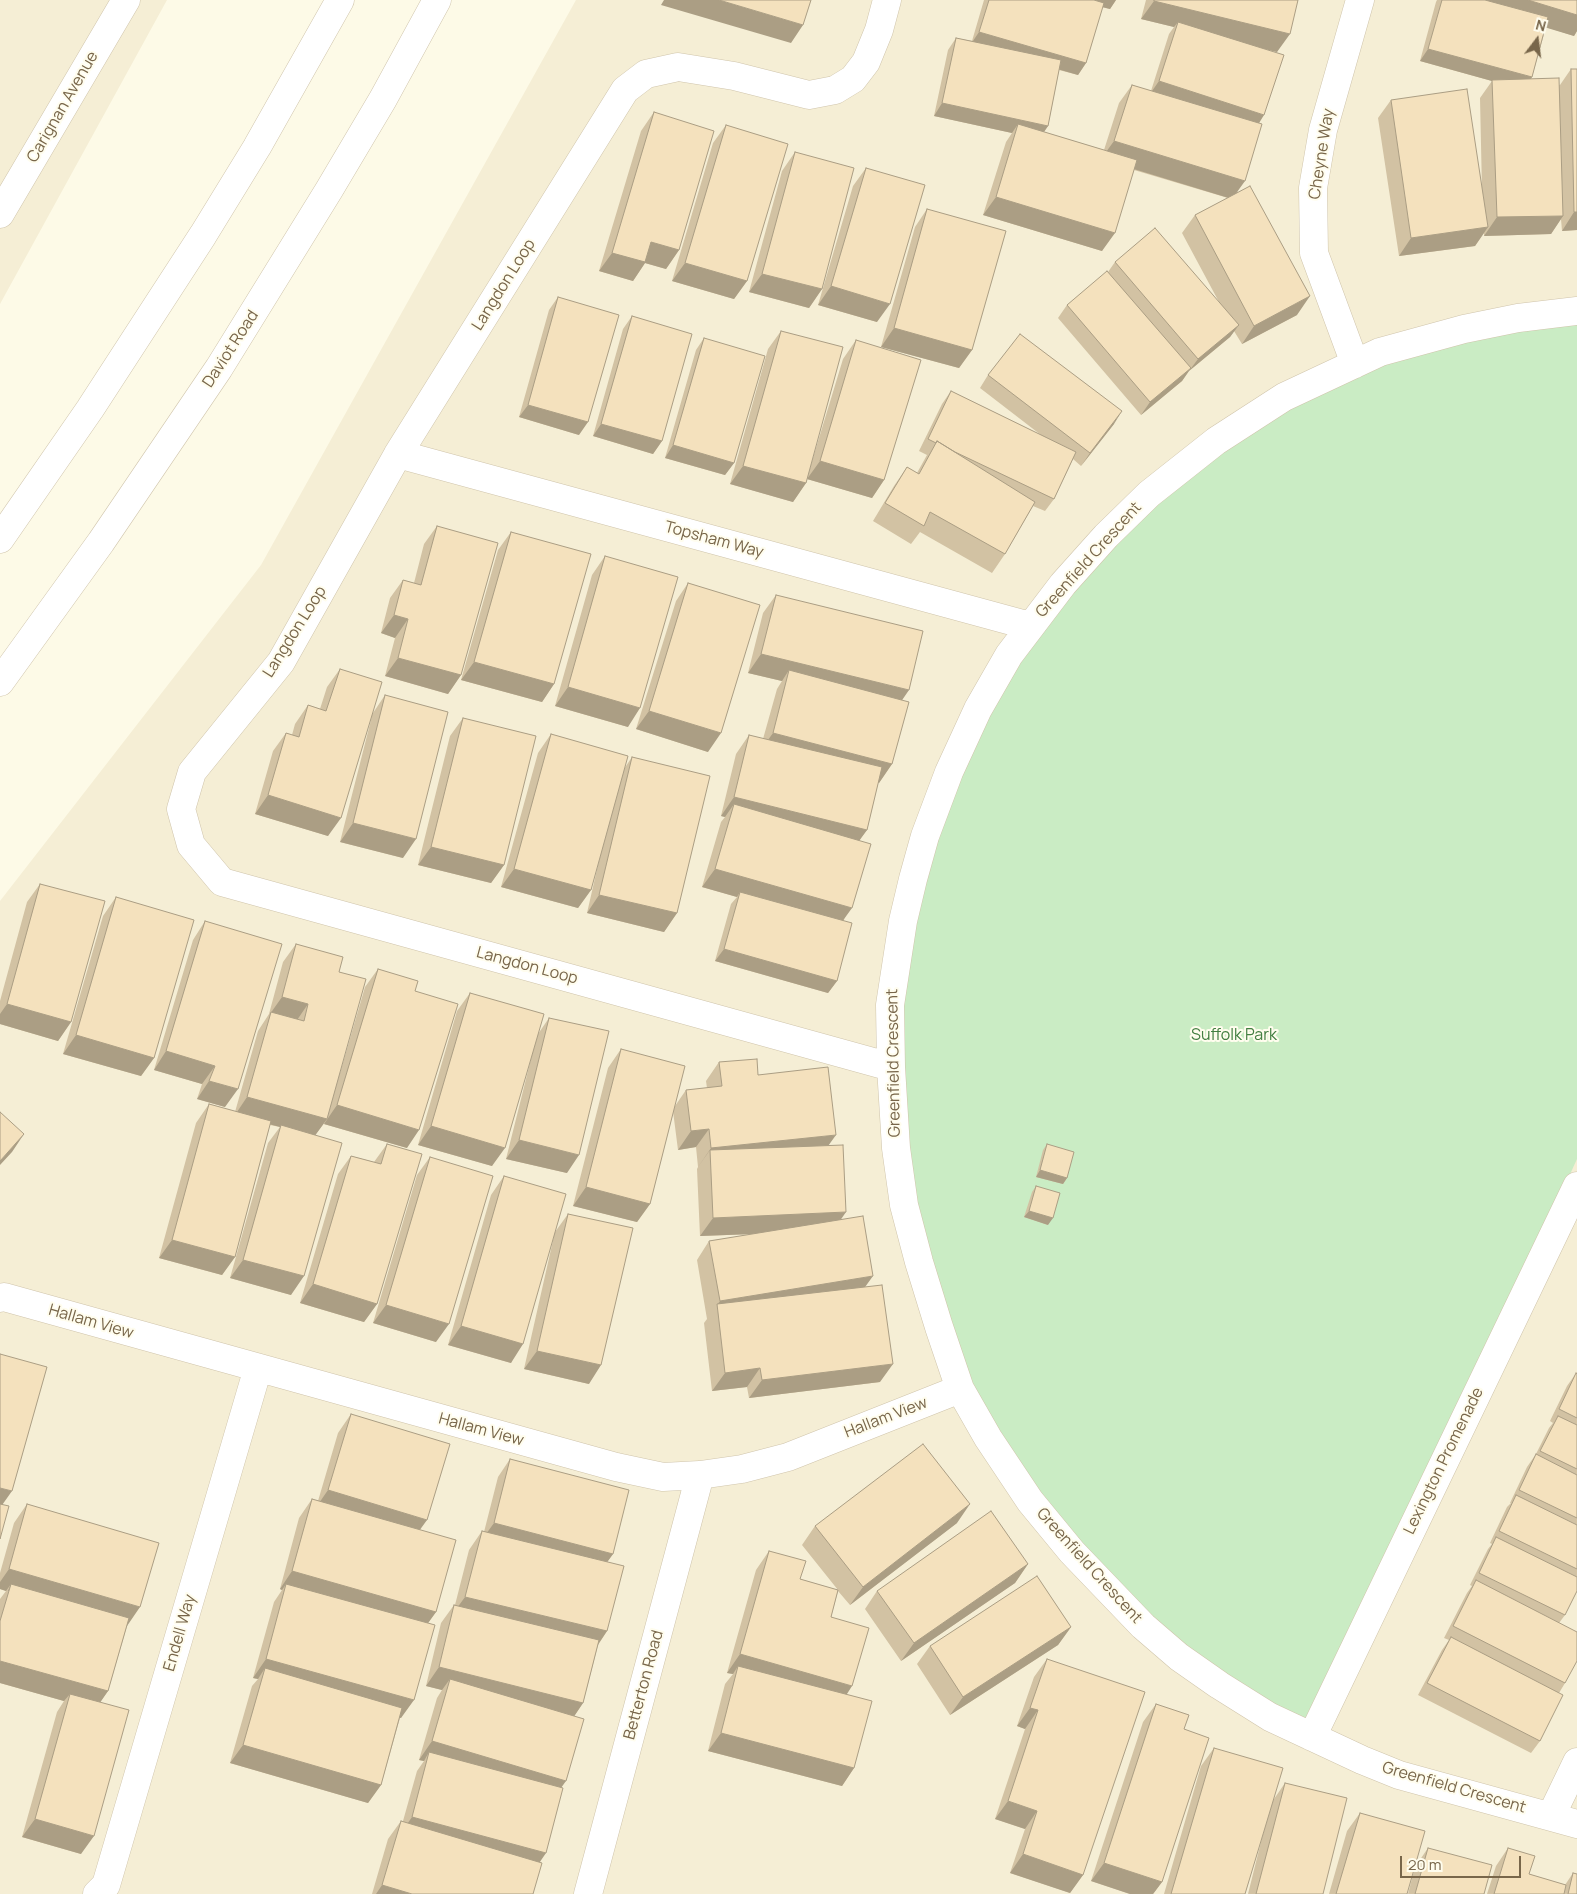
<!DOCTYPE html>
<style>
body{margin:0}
#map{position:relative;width:1577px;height:1894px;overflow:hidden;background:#fdfae7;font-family:Manrope,sans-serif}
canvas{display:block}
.north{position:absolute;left:1512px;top:15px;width:50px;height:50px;-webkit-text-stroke:4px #fffdee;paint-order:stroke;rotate:15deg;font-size:14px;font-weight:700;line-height:20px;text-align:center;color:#78664a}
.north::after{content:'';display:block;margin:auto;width:18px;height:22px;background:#78664a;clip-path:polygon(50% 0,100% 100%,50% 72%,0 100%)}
.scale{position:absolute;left:1400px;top:1856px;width:121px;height:22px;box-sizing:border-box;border:2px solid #78664a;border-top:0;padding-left:6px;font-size:15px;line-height:18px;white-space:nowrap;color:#78664a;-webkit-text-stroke:4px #fffdee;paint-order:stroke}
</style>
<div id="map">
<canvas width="1577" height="1894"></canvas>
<div class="north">N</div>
<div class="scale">20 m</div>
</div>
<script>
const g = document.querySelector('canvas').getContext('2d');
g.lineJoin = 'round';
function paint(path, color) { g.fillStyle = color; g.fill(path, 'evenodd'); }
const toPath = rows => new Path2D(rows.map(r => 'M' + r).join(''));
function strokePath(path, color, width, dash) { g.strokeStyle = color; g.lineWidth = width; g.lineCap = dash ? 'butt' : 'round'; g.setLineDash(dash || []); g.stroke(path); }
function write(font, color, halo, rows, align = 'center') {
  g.font = font + ' Manrope,sans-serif'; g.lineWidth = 4; g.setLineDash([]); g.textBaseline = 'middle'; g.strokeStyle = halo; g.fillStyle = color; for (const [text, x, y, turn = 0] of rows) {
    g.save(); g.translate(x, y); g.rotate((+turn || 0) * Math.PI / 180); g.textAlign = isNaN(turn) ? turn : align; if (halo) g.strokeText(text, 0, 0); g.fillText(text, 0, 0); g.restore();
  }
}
const residential = toPath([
 [0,0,167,0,0,304],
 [576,0,1577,0,1577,1894,0,1894,0,901,261,565]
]);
const green = toPath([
 [1577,311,1577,1159,1312,1737,1179,1657,988,1438,919,1262,893,979,978,709,1149,494,1355,364]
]);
const minor = toPath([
 [887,0,879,30,866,62,853,79,835,90,809,95,734,76,678,67,646,74,625,90,398,454,281,662,192,772,181,809,191,845,222,882,891,1067],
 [0,214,126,0],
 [1577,311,1518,318,1464,329,1380,352,1284,397,1216,441,1149,494,1106,536,1063,584,1009,655,978,709,949,772,925,836,913,879,903,921,890,1005,891,1067,896,1148,904,1205,919,1262,939,1327,960,1389,988,1438,1030,1501,1072,1552,1143,1626,1179,1657,1219,1685,1270,1717,1362,1760,1399,1775,1577,1824],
 [1355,364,1314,253,1313,188,1323,130,1360,0],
 [398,454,1030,626],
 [0,1298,4,1297,616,1467,663,1477,700,1475,742,1469,788,1457,960,1389],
 [1312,1737,1577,1186],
 [1551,1816,1577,1762],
 [97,1894,106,1885,258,1368],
 [588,1894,700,1475]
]);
const tertiary = toPath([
 [0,539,90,409,203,235,257,147,340,0],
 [0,682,101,542,219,368,329,190,383,99,437,0]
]);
const wall = toPath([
 [984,0,1116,0,1110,9,1102,7,1086,63,1078,75,1059,70,1048,126,1044,132,1104,150,1119,103,1132,85,1151,91,1169,34,1174,27,1141,19,1146,0,1298,0,1277,52,1265,49,1259,123,1237,193,1297,315,1242,344,1234,331,1230,337,1189,371,1182,381,1141,415,1058,318,1067,305,1108,272,1115,262,1219,302,1182,233,1195,215,1228,198,1134,170,1102,251,983,215,1006,142,1012,133,934,116,948,50,956,38,972,41],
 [1437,0,1577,0,1577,31,1574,36,1546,27,1532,77,1531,79,1560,85,1571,69,1577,69,1577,230,1562,231,1561,219,1551,234,1484,236,1484,233,1475,246,1399,256,1378,118,1391,100,1482,190,1480,98,1492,81,1420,61,1436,2],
 [654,112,679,250,666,269,645,263,633,281,599,271,641,131],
 [726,125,747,281,734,299,672,281,713,143],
 [795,152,822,289,809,308,749,292,782,171],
 [866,168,877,322,818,305,853,186],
 [927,209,972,350,959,368,881,347,915,227],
 [558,297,579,435,519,417,549,310],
 [632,316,662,441,653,454,593,436,623,329],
 [781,331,809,471,843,359,856,340,884,480,872,498,807,479,806,483,793,502,730,484,768,349],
 [704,338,734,463,725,475,665,458,696,350],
 [988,375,1114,424,1081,466,1073,459,1054,499,1045,511,1033,506,1005,554,992,573,920,532,911,544,873,521,894,486,907,467,917,473,927,455,919,451,942,404,951,391,1041,435,980,388],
 [437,526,461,675,448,694,385,676,395,638,381,633,390,598,403,580,414,583,424,544],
 [511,532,554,684,542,702,461,680,498,550],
 [605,556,628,727,555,706,592,575],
 [688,583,708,752,636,729,676,601],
 [776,595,902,700,892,764,879,783,878,783,867,830,859,840,844,920,837,981,828,993,715,961,731,904,737,897,702,887,721,822,725,817,721,816,736,754,749,735,763,739,777,689,782,681,748,673,763,613],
 [340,669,373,713,385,695,403,858,340,842,372,716,328,836,255,814,273,751,286,733,292,735,295,724,308,705,320,709,327,687],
 [463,718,504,865,491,883,418,865,450,736],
 [551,734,624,769,632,757,677,913,664,932,587,913,601,852,591,890,578,908,501,887,538,753],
 [40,884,71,1022,58,1041,0,1024,0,1001,27,902],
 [116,897,154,1058,141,1076,63,1054,103,916],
 [205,921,225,1107,197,1099,202,1084,154,1070,193,940],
 [296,944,339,972,340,1073,365,987,378,969,415,991,407,1148,324,1124,325,1122,315,1135,291,1295,230,1278,268,1143,280,1127,270,1125,235,1257,222,1275,159,1258,196,1123,209,1104,235,1112,258,1031,269,1014,283,962],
 [470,993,538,1034,549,1018,567,1173,506,1159,532,1055,492,1166,418,1145,457,1011],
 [621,1049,675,1106,686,1090,707,1088,706,1081,719,1062,758,1075,828,1146,841,1220,865,1287,880,1382,749,1398,747,1387,712,1391,704,1323,707,1319,697,1260,709,1241,754,1234,700,1236,697,1169,698,1167,696,1147,678,1150,673,1111,650,1204,637,1222,573,1206,608,1068],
 [387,1144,377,1304,364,1322,300,1303,338,1174,351,1156,374,1162],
 [1047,1144,1067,1178,1063,1184,1036,1177,1043,1150],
 [430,1157,436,1342,373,1323,417,1175],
 [504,1176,555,1232,568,1214,589,1384,524,1369,554,1236,511,1363,448,1345,491,1195],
 [1036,1186,1048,1225,1024,1217,1032,1192],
 [1577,1372,1577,1591,1565,1615,1559,1623,1565,1683,1559,1693,1540,1741,1531,1753,1418,1695,1442,1650,1449,1640,1444,1638,1467,1593,1472,1586,1470,1585,1488,1549,1492,1544,1490,1543,1507,1507,1511,1503,1510,1503,1527,1467,1536,1454,1549,1428,1553,1423,1550,1421,1567,1386],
 [351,1414,420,1530,436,1612,428,1623,401,1718,400,1718,381,1785,368,1803,230,1763,252,1686,258,1679,253,1678,274,1602,282,1590,280,1589,299,1518,312,1499,318,1501,338,1433],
 [510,1459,613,1554,607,1562,607,1631,598,1645,583,1703,574,1716,561,1788,540,1862,533,1894,372,1894,388,1839,401,1821,403,1821,417,1771,424,1761,419,1760,437,1698,442,1690,426,1686,441,1623,454,1605,455,1605,469,1550,482,1531,484,1532,498,1477],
 [27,1504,127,1626,108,1691,100,1702,81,1854,22,1837,57,1712,64,1701,0,1683,0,1599,6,1591,0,1589,0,1573,14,1523],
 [957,1523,850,1605,838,1591,831,1617,847,1695,854,1768,842,1786,708,1751,725,1684,733,1674,727,1673,756,1570,769,1551,800,1579,838,1590,802,1545,815,1526],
 [1028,1564,1015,1583,901,1661,865,1609,877,1591],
 [1071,1627,1058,1645,950,1715,917,1664,930,1646],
 [1047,1659,1083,1875,1070,1893,1010,1873,1025,1829,995,1819,1025,1729,1017,1726,1034,1677],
 [1156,1704,1184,1729,1162,1882,1153,1894,1130,1894,1091,1881,1143,1722],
 [1214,1748,1274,1799,1285,1783,1323,1894,1248,1894,1265,1826,1245,1894,1164,1894,1201,1766],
 [1360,1813,1407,1894,1329,1894,1347,1831],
 [1428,1848,1484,1894,1408,1894,1415,1867],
 [1508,1848,1529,1874,1565,1885,1573,1873,1577,1894,1487,1894,1496,1866]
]);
const shadedWall = toPath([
 [664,0,719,0,803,25,791,43,661,5],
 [1074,0,1116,0,1110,9],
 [1454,0,1528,0,1577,15,1577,31,1574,36],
 [1154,1,1290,34,1277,52,1176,28,1178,22,1174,27,1141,19],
 [979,32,1086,63,1078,75,971,44],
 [1428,49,1532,77,1523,90,1492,80,1492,81,1420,61],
 [1159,81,1264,115,1256,128,1150,94],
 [942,103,1048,126,1039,139,1018,124,1012,133,934,116],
 [1114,141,1245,181,1232,199,1101,159],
 [996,197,1115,233,1102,251,983,215],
 [1574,212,1577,212,1577,230,1562,231],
 [1563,216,1551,234,1484,236,1497,217],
 [1488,227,1475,246,1399,256,1411,238],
 [651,242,679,250,666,269,645,263,633,281,599,271,612,253],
 [685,263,747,281,734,299,672,281],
 [762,274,822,289,809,308,749,292],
 [831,286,890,304,877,322,818,305],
 [1310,296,1297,315,1242,344,1254,326],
 [1239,325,1230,337,1189,371,1198,359],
 [894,328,972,350,959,368,881,347],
 [1191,368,1182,381,1141,415,1150,402],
 [528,405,588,422,579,435,519,417],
 [1122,411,1114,424,1081,466,1090,453],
 [601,424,662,441,653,454,593,436],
 [673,445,734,463,725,475,665,458],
 [820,461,884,480,872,498,807,479],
 [743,466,806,483,793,502,730,484],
 [394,615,408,619,395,638,381,633],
 [761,654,909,690,896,709,789,670,782,681,748,673],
 [398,658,461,675,448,694,385,676],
 [474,662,554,684,542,702,461,680],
 [568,687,640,708,628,727,555,706],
 [649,711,721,733,708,752,636,729],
 [773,733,892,764,879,783,760,751],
 [268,795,341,818,328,836,255,814],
 [734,797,867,830,854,848,734,804,725,817,721,816],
 [353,823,416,839,403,858,340,842],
 [431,847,504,865,491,883,418,865],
 [514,869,591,890,578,908,501,887],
 [715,869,852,908,839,926,740,892,737,897,702,887],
 [599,895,677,913,664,932,587,913],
 [724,949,837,981,828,993,715,961],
 [282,997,308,1004,295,1023,270,1014],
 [7,1004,71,1022,58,1041,0,1024,0,1014],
 [76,1035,154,1058,141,1076,63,1054],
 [166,1051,215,1066,202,1084,154,1070],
 [209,1081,238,1089,225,1107,197,1099],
 [247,1097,327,1119,314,1137,281,1125,280,1127,235,1115],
 [337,1105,419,1130,407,1148,324,1124],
 [431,1126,505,1148,492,1166,418,1145],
 [709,1129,696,1147,678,1150,691,1131],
 [24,1134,12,1152,0,1165,0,1161],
 [836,1135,823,1153,710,1150,698,1167,711,1148],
 [519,1140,579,1155,567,1173,506,1159],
 [1040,1170,1067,1178,1063,1184,1036,1177],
 [586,1187,650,1204,637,1222,573,1206],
 [1029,1211,1053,1218,1048,1225,1024,1217],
 [846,1212,833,1231,700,1236,713,1218],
 [172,1240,235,1257,222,1275,159,1258],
 [243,1260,304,1276,291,1295,230,1278],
 [873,1276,860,1294,717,1305,720,1301],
 [313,1284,377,1304,364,1322,300,1303],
 [386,1305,449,1324,436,1342,373,1323],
 [461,1326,523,1344,511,1363,448,1345],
 [537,1351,601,1365,589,1384,524,1369],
 [893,1364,880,1382,749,1398,762,1380],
 [760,1368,747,1387,712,1391,725,1373],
 [0,1488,12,1491,0,1508],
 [328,1490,427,1520,414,1538,315,1509],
 [970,1504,957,1523,850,1605,863,1587],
 [494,1523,613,1554,600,1572,481,1541],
 [1028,1564,1015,1583,901,1661,914,1643],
 [9,1569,140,1607,127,1626,8,1591,11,1584,6,1591,0,1589,0,1582],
 [292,1571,436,1612,423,1630,286,1584,282,1590,280,1589],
 [465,1597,607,1631,595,1649,452,1615],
 [1071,1627,1058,1645,950,1715,963,1697],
 [740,1654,852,1686,840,1705,738,1666,733,1674,727,1673],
 [266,1659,414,1700,401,1718,262,1680,265,1668,258,1679,253,1678],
 [0,1661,108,1691,95,1710,70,1694,64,1701,0,1683],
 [439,1667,583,1703,571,1721,450,1679,442,1690,426,1686],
 [1030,1708,1038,1710,1025,1729,1017,1726],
 [721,1733,854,1768,842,1786,708,1751],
 [432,1741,566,1781,553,1799,429,1752,424,1761,419,1760],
 [243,1745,381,1785,368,1803,230,1763],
 [1008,1801,1037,1811,1025,1829,995,1819],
 [412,1817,546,1853,533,1872,399,1836],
 [35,1819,94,1836,81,1854,22,1837],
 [1023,1854,1083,1875,1070,1893,1010,1873],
 [1104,1863,1162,1882,1153,1894,1130,1894,1091,1881],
 [382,1885,412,1894,376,1894]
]);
const building = toPath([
 [719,0,811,0,803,25,719,0],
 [989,0,1094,0,1104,3,1086,63,979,32,989,0],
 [1154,0,1298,0,1290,34,1154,1,1154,0],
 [1442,0,1485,0,1548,17,1532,77,1428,49,1442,0],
 [1528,0,1577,0,1577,15,1528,0],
 [1178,22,1284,55,1264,115,1159,81,1178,22],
 [956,38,1061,60,1048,126,942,103,956,38],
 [1571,69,1577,69,1577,212,1574,212,1571,69],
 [1559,78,1563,216,1497,217,1492,80,1559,78],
 [1132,85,1262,124,1245,181,1114,141,1132,85],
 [1467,89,1488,227,1411,238,1391,100,1467,89],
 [654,112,714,131,679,250,651,242,645,262,612,253,654,112],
 [1018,124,1137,160,1115,233,996,197,1018,124],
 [726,125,788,144,747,281,685,263,726,125],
 [795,152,854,168,822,289,762,274,795,152],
 [866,168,925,185,890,304,831,286,866,168],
 [1250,186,1310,296,1254,326,1195,215,1250,186],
 [927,209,1006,231,972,350,894,328,927,209],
 [1155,228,1239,325,1198,359,1115,262,1155,228],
 [1107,271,1191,368,1150,402,1067,305,1107,271],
 [558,297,619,315,588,422,528,405,558,297],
 [632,316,692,334,662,441,601,424,632,316],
 [781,331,843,347,806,483,743,466,781,331],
 [1020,334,1122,411,1090,453,988,375,1020,334],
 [704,338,765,356,734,463,673,445,704,338],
 [856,340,921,360,884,480,820,461,856,340],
 [951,391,1076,452,1054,499,955,452,937,441,936,443,928,439,951,391],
 [937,441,1035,502,1005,554,930,512,924,526,885,503,907,467,919,474,937,441],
 [437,526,498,543,461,675,398,658,408,619,394,615,403,580,421,585,437,526],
 [511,532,591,554,554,684,474,662,511,532],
 [605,556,678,577,640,708,568,687,605,556],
 [688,583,760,605,721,733,649,711,688,583],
 [776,595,923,631,909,690,761,654,776,595],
 [340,669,382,682,341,818,268,795,286,733,299,737,308,705,326,711,340,669],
 [789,670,909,702,892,764,773,733,789,670],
 [385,695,448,712,416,839,353,823,385,695],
 [463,718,536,736,504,865,431,847,463,718],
 [551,734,628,756,591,890,514,869,551,734],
 [749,735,882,767,867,830,734,797,749,735],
 [632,757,710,776,677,913,599,895,632,757],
 [734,804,871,844,852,908,715,869,734,804],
 [40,884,105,901,71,1022,7,1004,40,884],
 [740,892,852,923,837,981,724,949,740,892],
 [116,897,194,920,154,1058,76,1035,116,897],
 [205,921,282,944,238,1089,209,1081,215,1066,166,1051,205,921],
 [296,944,343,957,339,972,366,979,327,1119,247,1097,271,1012,304,1021,308,1004,282,997,296,944],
 [378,969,418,981,415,991,458,1004,419,1130,337,1105,378,969],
 [470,993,544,1014,505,1148,431,1126,470,993],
 [549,1018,609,1031,579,1155,519,1140,549,1018],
 [621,1049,685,1066,650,1204,586,1187,621,1049],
 [757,1059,758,1075,828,1067,836,1135,711,1148,709,1129,691,1131,686,1090,722,1086,719,1062,757,1059],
 [209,1104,271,1121,235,1257,172,1240,209,1104],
 [0,1112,24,1134,0,1161,0,1112],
 [281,1125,342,1143,304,1276,243,1260,281,1125],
 [387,1144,422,1154,377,1304,313,1284,351,1156,381,1164,387,1144],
 [1047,1144,1074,1152,1067,1178,1040,1170,1047,1144],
 [843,1145,846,1212,713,1218,710,1150,843,1145],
 [430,1157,493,1176,449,1324,386,1305,430,1157],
 [504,1176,566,1194,523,1344,461,1326,504,1176],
 [1036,1186,1060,1193,1053,1218,1029,1211,1036,1186],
 [568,1214,633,1228,601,1365,537,1351,568,1214],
 [863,1216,873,1276,720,1301,709,1241,863,1216],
 [882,1285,893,1364,762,1380,760,1368,725,1373,717,1304,882,1285],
 [0,1354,47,1367,12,1491,0,1488,0,1354],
 [1576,1373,1577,1374,1577,1418,1559,1409,1576,1373],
 [351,1414,450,1444,427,1520,328,1490,351,1414],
 [1558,1416,1577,1425,1577,1469,1540,1451,1558,1416],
 [923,1444,970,1504,863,1587,815,1526,923,1444],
 [1536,1454,1577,1475,1577,1518,1519,1490,1536,1454],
 [510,1459,629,1490,613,1554,494,1523,510,1459],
 [1516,1495,1577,1525,1577,1569,1499,1531,1516,1495],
 [312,1499,456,1540,436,1612,292,1571,312,1499],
 [0,1504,9,1506,0,1539,0,1504],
 [27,1504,159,1543,140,1607,9,1569,27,1504],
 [991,1511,1028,1564,914,1643,877,1591,991,1511],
 [482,1531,624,1566,607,1631,465,1597,482,1531],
 [1496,1537,1577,1577,1577,1591,1565,1615,1479,1573,1496,1537],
 [769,1551,806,1561,800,1579,838,1590,831,1617,869,1628,852,1686,740,1654,769,1551],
 [1037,1576,1071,1627,963,1697,930,1646,1037,1576],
 [1476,1580,1577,1632,1577,1661,1565,1683,1453,1626,1476,1580],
 [11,1584,129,1618,108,1691,0,1661,0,1621,11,1584],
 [286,1584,435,1625,414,1700,266,1659,286,1584],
 [454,1605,599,1640,583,1703,439,1667,454,1605],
 [1451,1637,1563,1695,1540,1741,1427,1683,1451,1637],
 [1047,1659,1145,1692,1083,1875,1023,1854,1037,1811,1008,1801,1038,1710,1030,1708,1047,1659],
 [738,1666,872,1701,854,1768,721,1733,738,1666],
 [265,1668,402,1708,381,1785,243,1745,265,1668],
 [450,1679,584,1719,566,1781,432,1741,450,1679],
 [70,1694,129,1710,94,1836,35,1819,70,1694],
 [1156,1704,1189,1715,1184,1729,1209,1738,1162,1882,1104,1863,1156,1704],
 [1214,1748,1283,1768,1245,1894,1171,1894,1214,1748],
 [429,1752,563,1788,546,1853,412,1817,429,1752],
 [1285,1783,1347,1798,1323,1894,1256,1894,1285,1783],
 [1360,1813,1425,1831,1407,1894,1336,1894,1360,1813],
 [401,1821,542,1863,533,1894,412,1894,382,1885,401,1821],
 [1428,1848,1492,1865,1484,1894,1415,1894,1428,1848],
 [1508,1848,1535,1856,1529,1874,1566,1885,1564,1894,1494,1894,1508,1848],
 [1573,1873,1577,1874,1577,1894,1568,1894,1573,1873]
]);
const streetNames = [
 ["Carignan Avenue",63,107,-60],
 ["Cheyne Way",1322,154,-81],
 ["Langdon Loop",504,285,-58],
 ["Daviot Road",231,349,-57],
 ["Topsham Way",714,540,15],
 ["Greenfield Crescent",1089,560,-48],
 ["Langdon Loop",295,632,-58],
 ["Langdon Loop",527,966,15],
 ["Greenfield Crescent",894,1063,-91],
 ["Hallam View",91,1322,16],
 ["Hallam View",886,1418,-21],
 ["Hallam View",481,1430,15],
 ["Lexington Promenade",1444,1461,-64],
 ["Greenfield Crescent",1089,1566,48],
 ["Endell Way",180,1633,-74],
 ["Betterton Road",644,1685,-75],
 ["Greenfield Crescent",1454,1788,16]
];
const parkNames = [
 ["Suffolk Park",1234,1036]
];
paint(residential, '#f5eed5');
paint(green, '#caecc4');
strokePath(minor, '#d0c5ac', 29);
strokePath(tertiary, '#d0c5ac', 29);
strokePath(minor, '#fff', 28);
strokePath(tertiary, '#fff', 28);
paint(wall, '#d2c2a3');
paint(shadedWall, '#ab9e84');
paint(building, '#f4e1bd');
strokePath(building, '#ab9e84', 1);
write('16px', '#78664a', '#fffdee', streetNames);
write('16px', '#437f41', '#fffdee', parkNames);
</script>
